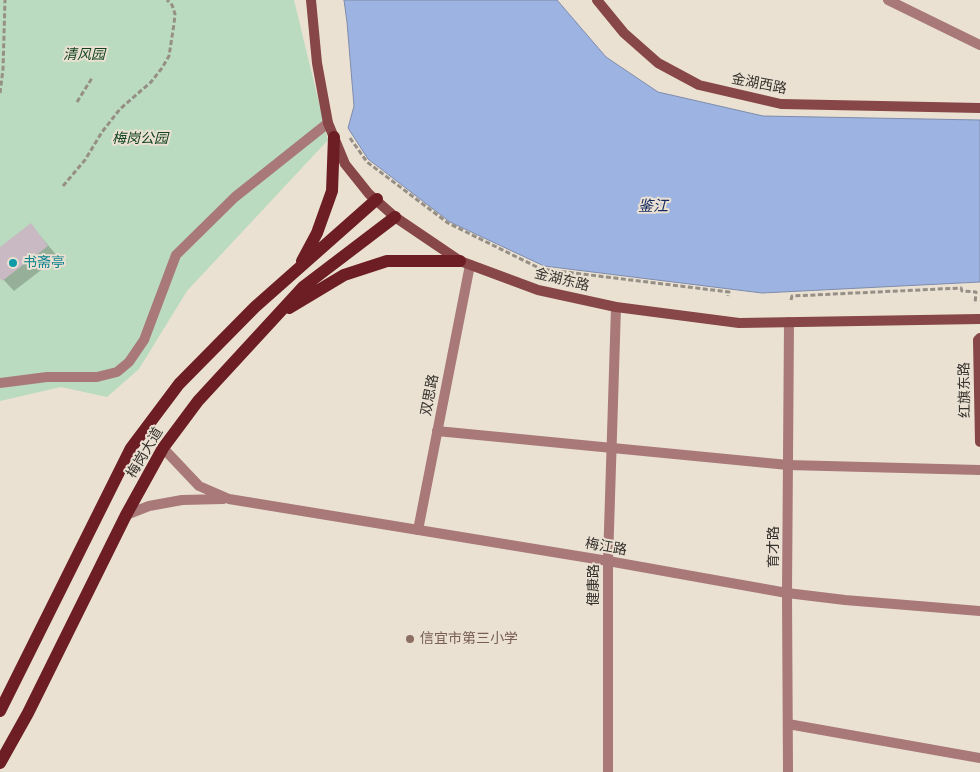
<!DOCTYPE html>
<meta charset="utf-8">
<style>
body{margin:0}
canvas{display:block;background:#eae1d3}
</style>
<canvas width="980" height="772"></canvas>
<script>
const g = document.querySelector('canvas').getContext('2d');
g.lineJoin = 'round';
function paint(path, color) { g.fillStyle = color; g.fill(path, 'evenodd'); }
const toPath = rows => new Path2D(rows.map(r => 'M' + r).join(''));
function strokePath(path, color, width, dash) { g.strokeStyle = color; g.lineWidth = width; g.lineCap = dash ? 'butt' : 'round'; g.setLineDash(dash || []); g.stroke(path); }
function write(font, color, halo, rows, align = 'center') {
  g.font = font + ' Literata,"Noto Sans SC",serif'; g.lineWidth = 4; g.setLineDash([]); g.textBaseline = 'middle'; g.strokeStyle = halo; g.fillStyle = color; for (const [text, x, y, turn = 0] of rows) {
    g.save(); g.translate(x, y); g.rotate((+turn || 0) * Math.PI / 180); g.textAlign = isNaN(turn) ? turn : align; if (halo) g.strokeText(text, 0, 0); g.fillText(text, 0, 0); g.restore();
  }
}
const green = toPath([
 [0,0,294,0,328,140,187,291,139,369,107,397,61,387,0,401]
]);
const water = toPath([
 [344,0,557,0,606,57,658,92,763,116,980,120,980,282,762,293,544,266,450,222,368,159,348,128,354,106,347,22,344,0]
]);
const shadow = toPath([
 [31,225,58,257,14,291,0,276,0,249]
]);
const building = toPath([
 [31,223,48,246,2,281,0,278,0,247]
]);
const path = toPath([
 [0,93,3,69,5,0],
 [77,102,92,78],
 [350,138,367,162,448,223,541,269,729,292,728,296],
 [63,186,85,160,102,132,120,109,151,82,162,68,169,56,174,24,175,14,172,5,167,0],
 [791,300,792,296,961,288,962,291,976,292,975,304]
]);
const service = toPath([
 [0,383,47,377,97,377,117,372,129,362,144,340,176,255,235,197,328,123],
 [437,431,788,465,980,470]
]);
const minor = toPath([
 [888,0,980,45],
 [418,530,470,265],
 [788,724,980,758],
 [608,772,608,561,616,307],
 [788,772,787,593,789,322]
]);
const tertiary = toPath([
 [163,448,199,486,229,499,608,561,787,593,845,600,980,611],
 [126,515,149,506,182,500,223,499]
]);
const secondary = toPath([
 [311,0,317,63,328,123,345,164,369,194,395,217,460,261,538,290,616,307,739,323,980,319],
 [597,0,624,33,658,63,699,85,781,104,980,108],
 [980,338,978,340,980,442]
]);
const primary = toPath([
 [302,261,317,233,332,191,334,137],
 [289,308,344,275,387,261,460,261],
 [0,711,131,448,179,384,255,307,377,199],
 [0,763,28,713,126,515,163,448,198,401,303,287,395,217]
]);
const markers = [
 [13,263,5,"#0f9aa8"],
 [410,639,5,"#8d6e63"]
];
const parkNames = [
 ["清风园",84,55],
 ["梅岗公园",140,139]
];
const streetNames = [
 ["金湖西路",759,84,11],
 ["金湖东路",562,280,14],
 ["红旗东路",965,390,-91],
 ["双思路",430,395,-79],
 ["梅岗大道",145,453,-59],
 ["梅江路",606,547,10],
 ["育才路",774,547,-90],
 ["健康路",594,585,-90]
];
const cultureNames = [
 ["书斋亭",23,263]
];
const educationNames = [
 ["信宜市第三小学",420,639]
];
const waterNames = [
 ["鉴江",653,207]
];
paint(green, '#bbdbc0');
paint(water, '#9db3e1');
strokePath(water, '#7e8cab', 1);
paint(shadow, '#0003');
paint(building, '#c8b9c2');
strokePath(path, '#968f85', 3, [5, 2.5]);
strokePath(service, '#a87978', 10);
strokePath(minor, '#a87978', 10);
strokePath(tertiary, '#a87978', 10);
strokePath(secondary, '#874647', 10);
strokePath(primary, '#6d1e25', 12);
for (const [x, y, r, color] of markers) { const dot = new Path2D(); dot.arc(x, y, r, 0, 2 * Math.PI); g.fillStyle = color; g.fill(dot); strokePath(dot, '#eae1d3', 2); }
write('italic 14px', '#124320', '#eae1d3', parkNames);
write('14px', '#35312c', '#eae1d3', streetNames);
write('14px', '#0d838f', '#eae1d3', cultureNames, 'left');
write('14px', '#785e54', '#eae1d3', educationNames, 'left');
write('italic 15px', '#162b61', '#eae1d3', waterNames);
</script>
